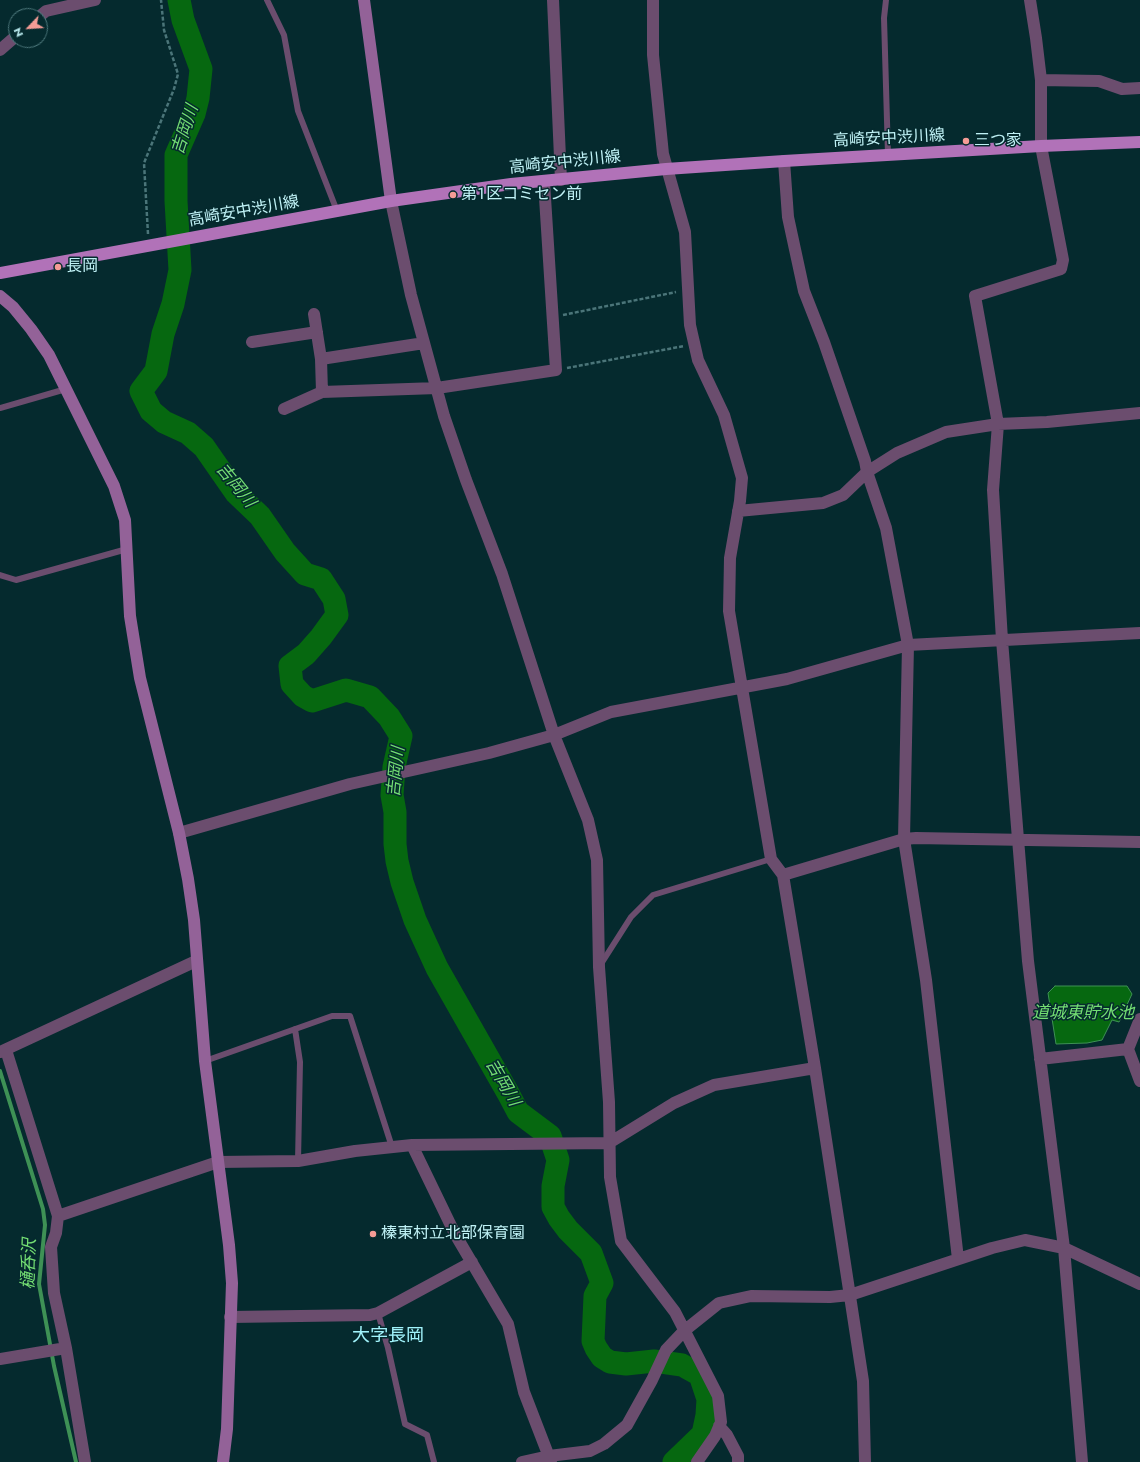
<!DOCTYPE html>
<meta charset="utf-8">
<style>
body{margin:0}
#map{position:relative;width:1140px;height:1462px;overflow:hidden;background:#052a2e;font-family:Jost,sans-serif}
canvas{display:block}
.north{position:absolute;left:8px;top:8px;width:40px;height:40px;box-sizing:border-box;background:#052a2e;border:1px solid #4f7a7e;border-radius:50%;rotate:245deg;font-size:11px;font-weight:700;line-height:16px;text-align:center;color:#bff1f5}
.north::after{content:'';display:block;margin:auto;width:14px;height:18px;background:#f59c96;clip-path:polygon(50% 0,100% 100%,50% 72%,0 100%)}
</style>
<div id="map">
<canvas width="1140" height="1462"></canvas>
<div class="north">N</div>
</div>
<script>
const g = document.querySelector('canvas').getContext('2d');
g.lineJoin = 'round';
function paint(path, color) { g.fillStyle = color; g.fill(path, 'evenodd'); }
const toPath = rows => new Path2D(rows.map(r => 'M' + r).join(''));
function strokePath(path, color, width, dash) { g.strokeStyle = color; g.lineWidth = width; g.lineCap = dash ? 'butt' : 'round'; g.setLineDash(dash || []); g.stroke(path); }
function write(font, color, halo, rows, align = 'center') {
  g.font = font + ' Jost,"Noto Sans JP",sans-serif'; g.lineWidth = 3; g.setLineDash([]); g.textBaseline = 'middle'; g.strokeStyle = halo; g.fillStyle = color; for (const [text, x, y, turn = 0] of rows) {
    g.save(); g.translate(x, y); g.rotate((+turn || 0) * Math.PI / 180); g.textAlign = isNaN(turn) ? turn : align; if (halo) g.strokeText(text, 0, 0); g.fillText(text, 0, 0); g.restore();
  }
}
const water = toPath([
 [1055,986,1127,986,1132,994,1119,1022,1112,1020,1102,1040,1087,1043,1056,1044,1048,993,1055,986]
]);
const stream = toPath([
 [0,1071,43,1209,45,1225,39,1284,54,1366,76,1462]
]);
const river = toPath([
 [179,0,183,20,201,69,198,98,194,114,176,155,176,201,180,270,173,304,163,334,156,371,141,391,151,411,164,422,188,433,204,447,236,493,260,516,285,552,305,574,321,579,334,599,337,615,321,637,306,654,290,666,292,684,303,696,312,701,346,690,370,697,389,717,401,736,394,767,392,795,395,812,395,844,397,861,402,882,415,920,437,968,508,1093,518,1112,550,1136,558,1160,553,1186,553,1207,559,1218,568,1230,591,1253,602,1283,595,1296,593,1341,596,1348,602,1357,610,1362,626,1364,654,1361,682,1365,700,1375,708,1399,707,1415,703,1434,674,1462]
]);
const path = toPath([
 [148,234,144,163,174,89,178,74,164,30,161,0],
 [563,315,676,292],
 [567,368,684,346]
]);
const lane = toPath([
 [267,0,284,35,298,111,337,211],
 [886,0,884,18,888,155],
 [0,408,66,389],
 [0,575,16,580,127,549],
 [601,964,631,917,653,895,771,859],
 [295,1029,300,1062,298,1161],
 [205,1061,332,1016,350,1016,392,1147],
 [378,1313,388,1348,405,1424,427,1435,434,1462]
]);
const street = toPath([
 [553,0,561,180],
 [653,0,653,55,663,154,685,232,690,325,698,360,724,415,742,478,740,501,730,558,729,611,771,859,783,875,815,1068,863,1381,865,1462],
 [1030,0,1036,38,1041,80,1041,146,1063,260,1061,269,975,296,998,424,993,490,1002,640,1018,839,1028,961,1064,1248,1082,1462],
 [40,16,46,11,95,0],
 [0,50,16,36],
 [1041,80,1099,81,1122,89,1140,88],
 [784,161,788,217,804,291,824,342,865,461,867,472,886,528,908,645,904,839,926,980,958,1259],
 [391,201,411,295,444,416,466,480,502,574,554,735,588,820,597,860,599,967,609,1102,610,1177,621,1241,675,1312,718,1396,721,1422,715,1436,697,1462],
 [314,314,321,359,424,343],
 [252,342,317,332],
 [321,359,322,392],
 [284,409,322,392,437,388,556,370,544,182],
 [738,511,823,503,843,495,867,472,897,453,946,432,998,424,1047,422,1140,413],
 [179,833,350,784,489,753,554,735,611,712,787,679,908,645,1140,633],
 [783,875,904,839,916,838,1140,842],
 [1128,1049,1140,1081],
 [6,1050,58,1216],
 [0,1052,196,961],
 [1040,1059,1128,1049,1140,1019],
 [412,1145,455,1234,508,1324,524,1392,551,1462],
 [230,1317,370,1315,378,1313,472,1262],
 [66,1348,85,1462],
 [0,1359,66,1348,54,1293,51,1247,56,1233,58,1216,218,1162,298,1161,355,1151,412,1145,609,1143,674,1103,714,1085,815,1068],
 [719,1426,727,1435,738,1456,738,1462],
 [522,1462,549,1456,590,1451,604,1444,627,1425,652,1380,666,1350,684,1331,719,1303,751,1296,830,1297,850,1295,992,1248,1025,1240,1064,1248,1140,1284]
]);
const secondary = toPath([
 [364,0,391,201],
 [0,296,13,307,31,329,49,355,114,486,125,520,130,616,140,678,179,833,188,879,194,920,205,1061,229,1245,232,1283,227,1429,223,1462]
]);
const primary = toPath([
 [0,273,391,201,511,184,666,169,784,161,1041,146,1140,142]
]);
const markers = [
 [966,141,4,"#f59c96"],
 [453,195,4,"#f59c96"],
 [58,267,4,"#f59c96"],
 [373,1234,4,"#f59c96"]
];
const streetNames = [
 ["高崎安中渋川線",889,139,-3],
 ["高崎安中渋川線",565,163,-6],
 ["高崎安中渋川線",244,212,-10]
];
const poiNames = [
 ["三つ家",974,141],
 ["第１区コミセン前",461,195],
 ["長岡",66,267],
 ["榛東村立北部保育園",381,1234]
];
const waterNames = [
 ["吉岡川",186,130,-72],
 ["吉岡川",235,486,51],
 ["吉岡川",397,772,-84],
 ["道城東貯水池",1083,1014],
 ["吉岡川",502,1083,60],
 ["樋呑沢",30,1264,-88]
];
const quarterNames = [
 ["大字長岡",388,1337]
];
paint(water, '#066810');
strokePath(water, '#3e9155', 1);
strokePath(stream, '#3e9155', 4);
strokePath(river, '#066810', 23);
strokePath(path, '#4b7579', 2.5, [4, 2]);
strokePath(lane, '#6b4d6e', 6);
strokePath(street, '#6b4d6e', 12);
strokePath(secondary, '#936298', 12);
strokePath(primary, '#b172b8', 12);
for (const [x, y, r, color] of markers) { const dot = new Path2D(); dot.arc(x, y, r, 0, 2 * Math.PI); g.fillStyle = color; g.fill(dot); strokePath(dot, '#052a2e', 1.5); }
write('16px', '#bff1f5', '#052a2e', streetNames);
write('16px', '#bff1f5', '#052a2e', poiNames, 'left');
write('italic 17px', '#74de73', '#052a2e', waterNames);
write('18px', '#a1f3fb', '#052a2e', quarterNames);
</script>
